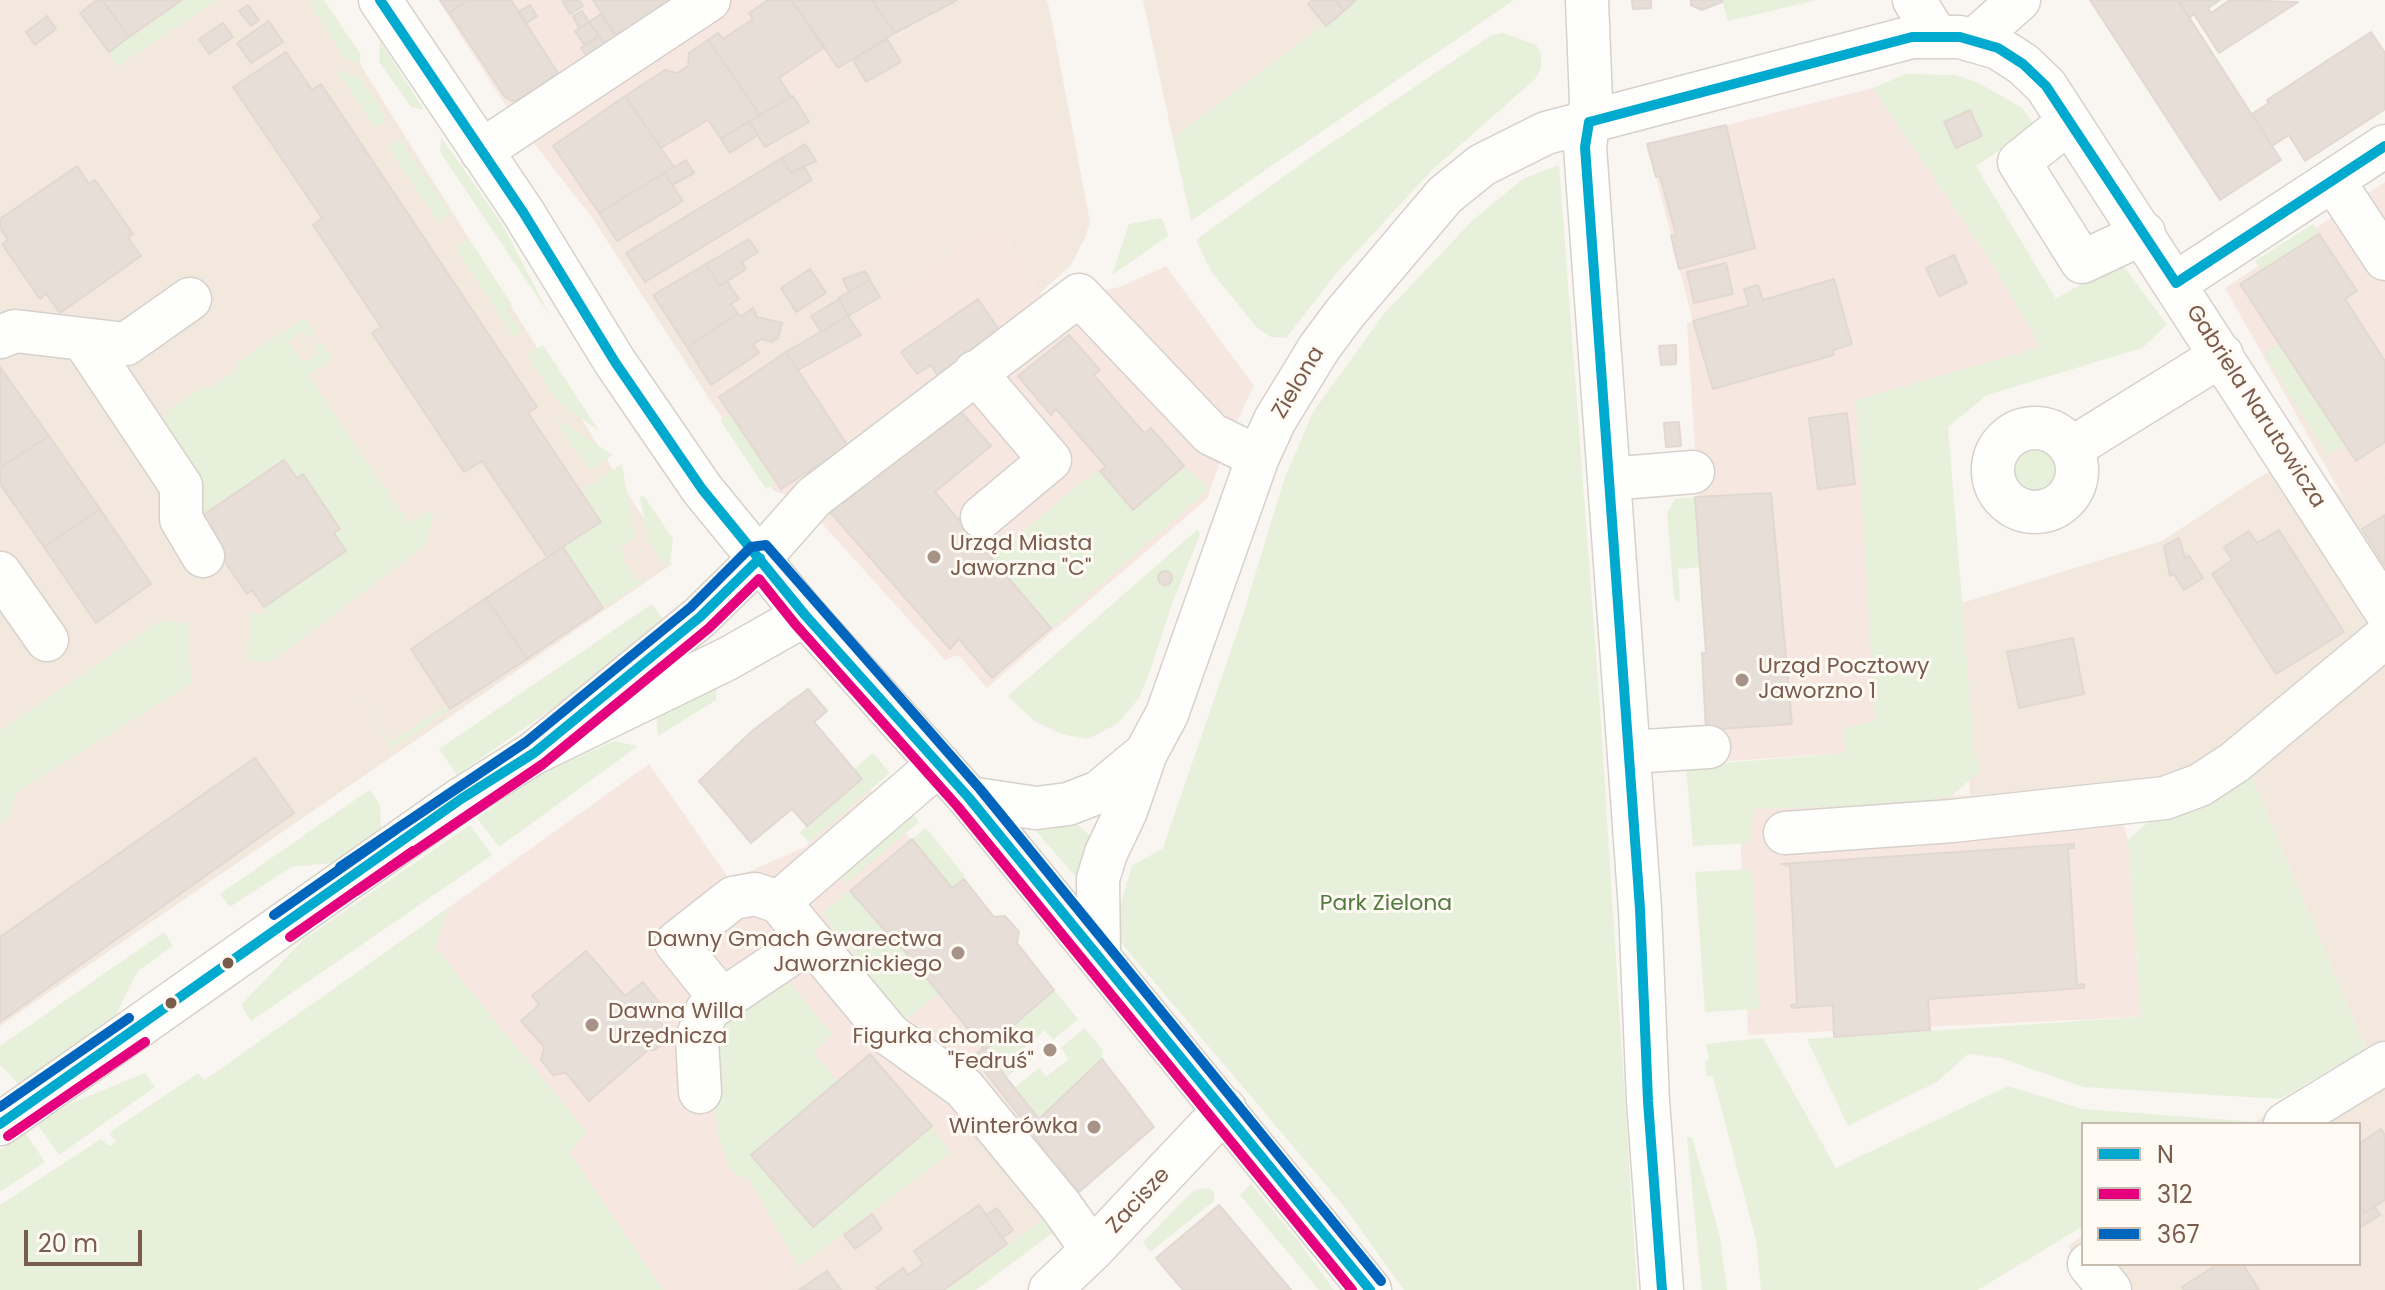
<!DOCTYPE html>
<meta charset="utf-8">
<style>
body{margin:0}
#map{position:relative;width:2385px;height:1290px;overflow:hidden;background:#f9f5f0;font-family:Poppins,sans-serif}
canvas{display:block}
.legend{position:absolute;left:2081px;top:1122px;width:280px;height:144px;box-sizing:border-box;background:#fffaf3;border:2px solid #cabbb1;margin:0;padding:10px 14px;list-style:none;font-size:24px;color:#7a5c4d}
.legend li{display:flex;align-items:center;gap:16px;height:40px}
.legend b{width:40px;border:2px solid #cabbb1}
.scale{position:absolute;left:24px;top:1230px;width:118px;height:36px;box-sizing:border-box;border:4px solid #7a5c4d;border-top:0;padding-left:10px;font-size:24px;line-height:28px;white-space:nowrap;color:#7a5c4d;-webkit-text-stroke:6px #fffaf3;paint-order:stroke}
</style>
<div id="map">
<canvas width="2385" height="1290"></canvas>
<ul class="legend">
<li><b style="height:10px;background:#00a9ce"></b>N</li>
<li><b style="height:10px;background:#e5007d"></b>312</li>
<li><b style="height:10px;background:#0065bd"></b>367</li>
</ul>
<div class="scale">20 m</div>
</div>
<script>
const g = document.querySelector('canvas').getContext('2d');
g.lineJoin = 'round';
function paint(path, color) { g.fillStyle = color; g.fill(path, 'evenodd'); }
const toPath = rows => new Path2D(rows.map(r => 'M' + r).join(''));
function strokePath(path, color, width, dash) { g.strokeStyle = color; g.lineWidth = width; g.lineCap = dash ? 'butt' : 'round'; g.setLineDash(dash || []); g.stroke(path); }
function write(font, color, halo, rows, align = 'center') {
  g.font = font + ' Poppins,sans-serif'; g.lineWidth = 6; g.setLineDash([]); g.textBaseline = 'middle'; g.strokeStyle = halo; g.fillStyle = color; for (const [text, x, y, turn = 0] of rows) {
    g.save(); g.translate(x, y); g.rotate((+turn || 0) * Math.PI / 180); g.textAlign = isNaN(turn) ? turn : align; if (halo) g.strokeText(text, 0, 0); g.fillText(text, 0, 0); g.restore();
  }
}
const residential = toPath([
 [0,0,320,0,672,564,0,1026],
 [957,0,1046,0,1049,7,1090,222,1084,240,1071,265,1040,293,998,224,954,248,949,258,708,397,593,219],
 [1143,0,1356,0,1173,139],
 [2304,453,2343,498,2385,473,2385,1290,2101,1290,2068,1246,2083,1236,2083,1264,2359,1264,2359,1124,2252,1124,2366,1049,2248,769,2115,791,1970,795,1962,603,2162,541,2258,478],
 [980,1129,1049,1215,946,1290,765,1290]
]);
const commercial = toPath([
 [438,0,957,0,593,219,511,114],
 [1873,88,1996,269,2041,347,1856,400,1876,721,1847,753,1715,762,1687,323,1693,322,1648,145],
 [2385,182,2385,473,2344,499,2225,288],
 [998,224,1045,301,1120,287,1166,266,1254,386,1224,449,1207,499,987,688,958,655,945,660,800,499,774,491,708,397,949,258,954,248],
 [793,697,952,888,964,879,994,917,1005,916,1019,932,1017,944,1054,990,985,1050,1014,1088,1072,1088,1102,1059,1131,1094,1129,1150,1049,1215,980,1129,765,1290,653,1290,416,931,649,764,730,880,807,846,809,842,800,833,806,826,792,810,751,843,699,781],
 [2115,791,2128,840,2141,1017,1748,1035,1739,802]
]);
const green = toPath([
 [182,0,218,0,116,67,109,52],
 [308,0,324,0,361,55,359,64,345,58],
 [1356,0,1514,0,1191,221,1173,139],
 [1722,0,1817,0,1728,21],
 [1503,33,1536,45,1541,54,1541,69,1535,79,1431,171,1335,275,1286,338,1271,337,1257,328,1211,271,1196,240,1312,156,1492,35],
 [380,41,424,110,411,107,379,62],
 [336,70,359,77,385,116,383,122,375,127],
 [1906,74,1955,75,1977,82,2022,108,2035,126,1976,166,2056,299,2120,261,2167,325,2142,348,1987,395,1948,427,1974,751,1982,770,1951,796,1895,805,1753,809,1751,843,1693,846,1686,766,1846,753,1843,729,1875,721,1856,400,2041,347,1996,269,1873,88],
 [441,137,502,224,551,317,440,152],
 [400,139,451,214,439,222,388,148],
 [1559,165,1600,708,1637,1290,1404,1290,1346,1209,1118,939,1115,924,1132,866,1163,848,1241,621,1284,480,1313,412,1383,315,1474,219,1523,179],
 [1162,218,1168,236,1112,275,1129,224],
 [2313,224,2319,234,2261,271,2255,261],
 [469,239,512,305,506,309,521,332,514,337,455,248],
 [304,318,315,333,308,338,303,331,288,342,303,363,319,353,314,345,320,341,332,360,308,375,409,524,431,510,433,518,428,540,421,548,269,663,248,659,250,614,267,614,264,607,345,552,334,533,340,528,303,475,203,515,194,482,163,429,163,419,169,409,204,386,208,390,239,368,236,363],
 [2280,343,2346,444,2328,456,2264,354],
 [543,345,599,431,559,403,527,355],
 [731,414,776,482,766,489,720,420],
 [552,416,613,455,590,471],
 '2009 469a26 26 0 1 1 52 0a26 26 0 1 1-52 0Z',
 [622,464,634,538,620,548,625,555,624,561,637,579,644,581,603,608,563,547,601,522,581,491],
 [1184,467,1210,488,1052,628,992,558,1091,474,1101,471,1134,509],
 [644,496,673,539,670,564,666,566,648,540,640,497],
 [1695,497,1700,567,1678,569,1680,602,1677,602,1674,597,1667,513,1675,499],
 [1198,529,1200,535,1173,601,1149,674,1139,698,1117,724,1088,739,1061,734,1034,721,1008,696],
 [652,604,669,627,457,775,439,749],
 [160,621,189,623,191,684,16,792,8,819,0,824,0,731],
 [716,686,716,700,658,736,657,717],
 [354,687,391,742,447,705,450,709,392,749],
 [614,741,638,746,499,847,477,818,542,773],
 [873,753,890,773,809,842,800,833,861,780,853,770],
 [2248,769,2366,1049,2280,1099,2083,1087,2001,1058,1968,1054,1937,1082,1848,1126,1807,1039,2141,1017,2128,840,2163,809],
 [369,790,380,804,381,830,377,839,343,862,291,867,230,907,220,894],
 [913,814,919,822,847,883,840,875],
 [1073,820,1092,838,1076,877,1036,831,1036,827],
 [470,825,492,855,251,1021,241,1005,303,940],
 [926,828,964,875,964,879,952,888,912,839],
 [1752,869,1759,1009,1705,1012,1695,872],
 [850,890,887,933,880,938,884,944,894,938,939,993,905,1020,822,913],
 [449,907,435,947,587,1133,569,1152,663,1290,0,1290,0,1205,101,1139,109,1146,116,1142,109,1133,198,1073,204,1080,212,1075],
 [164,932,173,946,138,971,111,1024,20,1086,0,1065,0,1046],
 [787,981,833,1034,813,1053,838,1082,750,1154,811,1226,932,1127,951,1152,798,1267,749,1179,735,1175,730,1168,719,1139,713,1092,714,1029],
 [1054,990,1078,1019,1053,1040,1045,1030,1025,1047,1032,1058,1006,1077,985,1050],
 [1084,1028,1103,1050,1102,1059,1039,1119,1014,1088,1039,1068,1046,1077,1069,1059,1061,1048],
 [1763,1038,1836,1168,2008,1086,2083,1109,2256,1122,2083,1124,2083,1226,1978,1290,1761,1290,1756,1240,1713,1077,1707,1076,1705,1062,1709,1059,1706,1044],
 [145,1073,155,1087,59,1155,37,1124,72,1103],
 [25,1133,45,1162,0,1192,0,1150],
 [1687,1137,1692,1137,1720,1237,1727,1290,1702,1290],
 [1251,1184,1299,1242,1334,1290,1319,1290,1240,1195],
 [1209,1188,1214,1192,1214,1201,1150,1252,1143,1242,1194,1190],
 [1049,1215,1058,1229,976,1290,946,1290]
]);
const building = toPath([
 [97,0,102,0,129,37,109,52,80,13,97,0],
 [102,0,182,0,129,37,102,0],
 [440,0,467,0,449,13,440,0],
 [467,0,511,0,558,73,520,99,512,101,505,97,449,13,467,0],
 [562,0,579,0,583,6,570,14,562,0],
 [593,0,674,0,616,35,593,0],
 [791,0,872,0,895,33,838,68,791,0],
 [791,0,825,47,779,78,791,97,760,115,708,40,718,33,723,39,753,19,749,13,768,0,791,0],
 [872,0,957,0,895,33,872,0],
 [1313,0,1335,0,1344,11,1326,26,1308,4,1313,0],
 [1335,0,1356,0,1344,11,1335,0],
 [1632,0,1651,0,1651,8,1633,9,1632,0],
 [1691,0,1722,0,1722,2,1702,10,1691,5,1691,0],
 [2090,0,2178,0,2281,160,2220,200,2090,0],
 [2178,0,2220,0,2208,8,2211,13,2230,0,2298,2,2219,53,2194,14,2189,18,2178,0],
 [248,5,259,20,251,26,239,11,248,5],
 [530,5,537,16,526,24,518,12,530,5],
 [582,11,589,22,579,28,573,16,582,11],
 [601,14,622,45,610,53,589,22,601,14],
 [47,16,56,29,35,45,26,32,47,16],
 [269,21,283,42,251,63,237,43,269,21],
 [589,22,599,36,584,45,575,31,589,22],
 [223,23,233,37,209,54,199,39,223,23],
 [2371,32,2385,53,2385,109,2305,161,2289,135,2272,146,2252,114,2269,103,2267,100,2371,32],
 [599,36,608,49,590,60,581,48,599,36],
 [887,39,901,62,866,82,853,60,887,39],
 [708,40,760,115,721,139,708,120,661,148,625,96,665,70,677,73,688,66,689,53,708,40],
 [286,52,312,90,321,84,491,338,537,407,528,413,601,522,547,557,482,461,464,472,372,333,381,327,313,225,322,218,233,87,286,52],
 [625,96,674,167,599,213,553,146,625,96],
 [793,96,809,122,765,147,749,121,793,96],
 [1970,110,1982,136,1956,148,1944,122,1970,110],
 [749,121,758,135,730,153,721,139,749,121],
 [1726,125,1755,248,1679,269,1671,236,1676,235,1660,176,1656,177,1647,144,1726,125],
 [805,144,816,161,791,173,782,158,805,144],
 [782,158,791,173,803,165,812,180,645,282,626,253,782,158],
 [686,160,694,173,672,185,664,173,686,160],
 [77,166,89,184,95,180,133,234,128,238,141,256,60,313,46,294,40,299,2,244,8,240,0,228,0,219,77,166],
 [664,173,683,201,617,241,599,213,664,173],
 [2319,234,2357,291,2345,299,2385,361,2385,442,2356,461,2240,284,2319,234],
 [749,239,758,252,742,262,746,269,720,286,706,264,749,239],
 [1954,255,1967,283,1939,296,1926,268,1954,255],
 [1726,263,1733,294,1694,303,1687,272,1726,263],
 [706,264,720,286,727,281,739,299,731,304,738,314,687,347,653,295,706,264],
 [810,269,826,293,796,312,781,288,810,269],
 [865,271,870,280,849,292,843,279,865,271],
 [1834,279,1852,344,1833,350,1834,355,1713,389,1693,321,1749,305,1744,289,1758,285,1763,300,1834,279],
 [870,280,880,297,848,316,838,298,870,280],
 [839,299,848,316,821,332,811,316,839,299],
 [978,299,1000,331,937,375,931,365,917,374,901,352,978,299],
 [753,308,757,317,782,323,778,338,772,342,762,339,753,344,759,353,711,385,687,347,738,314,740,317,753,308],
 [848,316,861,335,798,370,786,352,848,316],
 [1069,335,1100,370,1094,375,1144,433,1151,428,1184,466,1133,510,1100,471,1106,467,1056,409,1051,415,1018,376,1069,335],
 [1676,345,1676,364,1661,365,1659,346,1676,345],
 [786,352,848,446,781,489,719,397,786,352],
 [0,367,49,436,0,468,0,367],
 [956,406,991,446,935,492,1051,628,992,678,959,639,950,649,830,512,956,406],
 [1847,413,1855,484,1818,489,1809,418,1847,413],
 [1679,422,1681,446,1666,447,1664,423,1679,422],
 [49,436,100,509,44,547,0,484,0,468,49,436],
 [284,460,297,478,303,474,340,529,334,533,346,551,264,607,252,590,247,594,209,539,216,534,203,515,284,460],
 [1771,493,1792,724,1706,730,1702,653,1706,653,1695,497,1771,493],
 [100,509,151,584,96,623,44,547,100,509],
 [2385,515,2385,566,2362,529,2385,515],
 [2279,530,2344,632,2276,674,2212,574,2232,560,2224,547,2249,531,2257,543,2279,530],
 [2179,538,2185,558,2189,556,2203,578,2184,590,2174,574,2170,576,2164,546,2179,538],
 [563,547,603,608,527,659,486,598,563,547],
 '1158 578a7 7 0 1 1 14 0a7 7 0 1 1-14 0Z',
 [486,598,527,659,450,709,411,649,486,598],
 [2073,638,2084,694,2019,708,2007,652,2073,638],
 [808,689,827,711,814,722,862,779,807,826,792,809,751,843,699,781,753,730,808,689],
 [255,758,294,813,0,1022,0,937,255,758],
 [912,839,952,888,964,879,994,917,1005,916,1019,932,1017,943,1054,990,985,1050,895,939,882,943,887,933,850,891,912,839],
 [2074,844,2074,848,2068,848,2077,985,2084,984,2084,988,1928,999,1930,1030,1834,1037,1833,1005,1792,1008,1791,1005,1797,1004,1790,866,1781,864,2074,844],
 [586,951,625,996,643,982,666,1011,657,1019,666,1029,665,1042,655,1050,648,1050,589,1101,566,1073,553,1075,541,1060,544,1047,521,1021,539,1005,532,996,586,951],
 [983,1048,1039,1119,1102,1059,1154,1127,1079,1192,1059,1167,1056,1171,1040,1154,1044,1150,1030,1129,973,1057,983,1048],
 [870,1054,932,1126,813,1227,751,1155,870,1054],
 [2381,1129,2385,1135,2385,1200,2364,1213,2359,1205,2359,1144,2381,1129],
 [979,1205,1007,1244,944,1290,878,1290,876,1288,903,1268,908,1275,923,1264,914,1251,979,1205],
 [1219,1205,1291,1290,1183,1290,1156,1258,1219,1205],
 [2359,1205,2364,1213,2375,1207,2380,1215,2359,1228,2359,1205],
 [997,1208,1013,1230,1002,1238,986,1215,997,1208],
 [872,1214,882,1229,855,1249,844,1235,872,1214],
 [2218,1264,2243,1264,2259,1290,2184,1290,2182,1287,2218,1264],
 [827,1271,841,1290,799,1290,827,1271]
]);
const minor = toPath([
 [380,0,523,212,615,362,702,489,805,615,969,798,1370,1290],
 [1587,0,1591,102,1585,147,1640,909,1648,1101,1662,1290],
 [1914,0,1937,37],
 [1973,41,2019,0],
 [2069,122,2019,162,2082,262,2144,233],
 [481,151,709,0],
 [2333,180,2385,259],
 [2176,283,2385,146],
 [0,337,15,331,83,339,181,486,181,519,203,556],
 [83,339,126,344,190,299],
 [975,372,1050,460,982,517],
 '1993 470a42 42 0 1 1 84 0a42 42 0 1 1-84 0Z',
 [2072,448,2222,355],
 [1609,479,1693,472],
 [0,573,47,640],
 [1629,752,1709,747],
 [534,753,700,617,760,558,814,497,1079,295,1211,434,1258,457],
 [939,764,779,902,890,1035,964,1088,1061,1206,1092,1250],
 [969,798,1036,808,1068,804,1099,792,1146,753],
 [1785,833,1952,821,2165,798,2200,785,2235,762,2385,637],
 [1099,958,1098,879,1106,853,1126,811,1146,753,1167,714,1258,457,1275,420,1319,348,1345,313,1445,195,1482,165,1546,133,1912,37,1960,37,1998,48,2023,64,2046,86,2385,610],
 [721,999,676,943,733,898,755,894,779,902],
 [700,1092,697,1039,707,1010,810,941],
 [0,1124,461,799,534,753,727,659,805,615],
 [2285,1124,2385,1063],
 [2089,1264,2110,1290],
 [1050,1290,1092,1250,1225,1109]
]);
const bus1 = toPath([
 [380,0,523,212,615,362,702,489,805,615,969,798,1370,1290],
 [0,1124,461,799,534,753,700,617,760,558],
 [1662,1290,1648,1101,1640,909,1585,147,1589,122,1912,37,1960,37,1998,48,2023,64,2046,86,2176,283,2385,146]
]);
const bus2 = toPath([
 [356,891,543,764,709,628,759,579,795,624,958,807,1352,1290],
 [290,937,413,851],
 [8,1136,145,1042]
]);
const bus3 = toPath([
 [340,867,526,742,691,607,751,547,766,545,980,789,1381,1281],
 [274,915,397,829],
 [0,1107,129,1018]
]);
const markers = [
 [934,557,8,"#a69286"],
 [1742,680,8,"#a69286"],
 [958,953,8,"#a69286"],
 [228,963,7,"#7a5c4d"],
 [171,1003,7,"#7a5c4d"],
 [592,1025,8,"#a69286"],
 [1050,1050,8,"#a69286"],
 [1094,1127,8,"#a69286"]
];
const streetNames = [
 ["Zielona",1299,383,-59],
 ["Gabriela Narutowicza",2255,407,57],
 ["Zacisze",1139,1201,-47]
];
const poiNames = [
 ["Urząd Miasta",950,544],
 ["Jaworzna \"C\"",950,569],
 ["Urząd Pocztowy",1758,667],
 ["Jaworzno 1",1758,692],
 ["Dawny Gmach Gwarectwa",942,940,"right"],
 ["Jaworznickiego",942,965,"right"],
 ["Dawna Willa",608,1012],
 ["Urzędnicza",608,1037],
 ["Figurka chomika",1034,1037,"right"],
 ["\"Fedruś\"",1034,1062,"right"],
 ["Winterówka",1078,1127,"right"]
];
const parkNames = [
 ["Park Zielona",1386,904]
];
paint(residential, '#f2e8de');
paint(commercial, '#f6e8e1');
paint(green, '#e7f0db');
paint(building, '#e6ded7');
strokePath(building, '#e2d8d2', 2);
strokePath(minor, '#d7d1cb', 45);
strokePath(minor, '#fefefd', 42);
strokePath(bus1, '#00a9ce', 10);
strokePath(bus2, '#e5007d', 10);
strokePath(bus3, '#0065bd', 10);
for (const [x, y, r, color] of markers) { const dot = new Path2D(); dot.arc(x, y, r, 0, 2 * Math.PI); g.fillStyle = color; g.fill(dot); strokePath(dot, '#fffaf3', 3); }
write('22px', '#7a5c4d', '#fffaf3', streetNames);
write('22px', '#7a5c4d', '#fffaf3', poiNames, 'left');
write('22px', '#537a41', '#fffaf3', parkNames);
</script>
